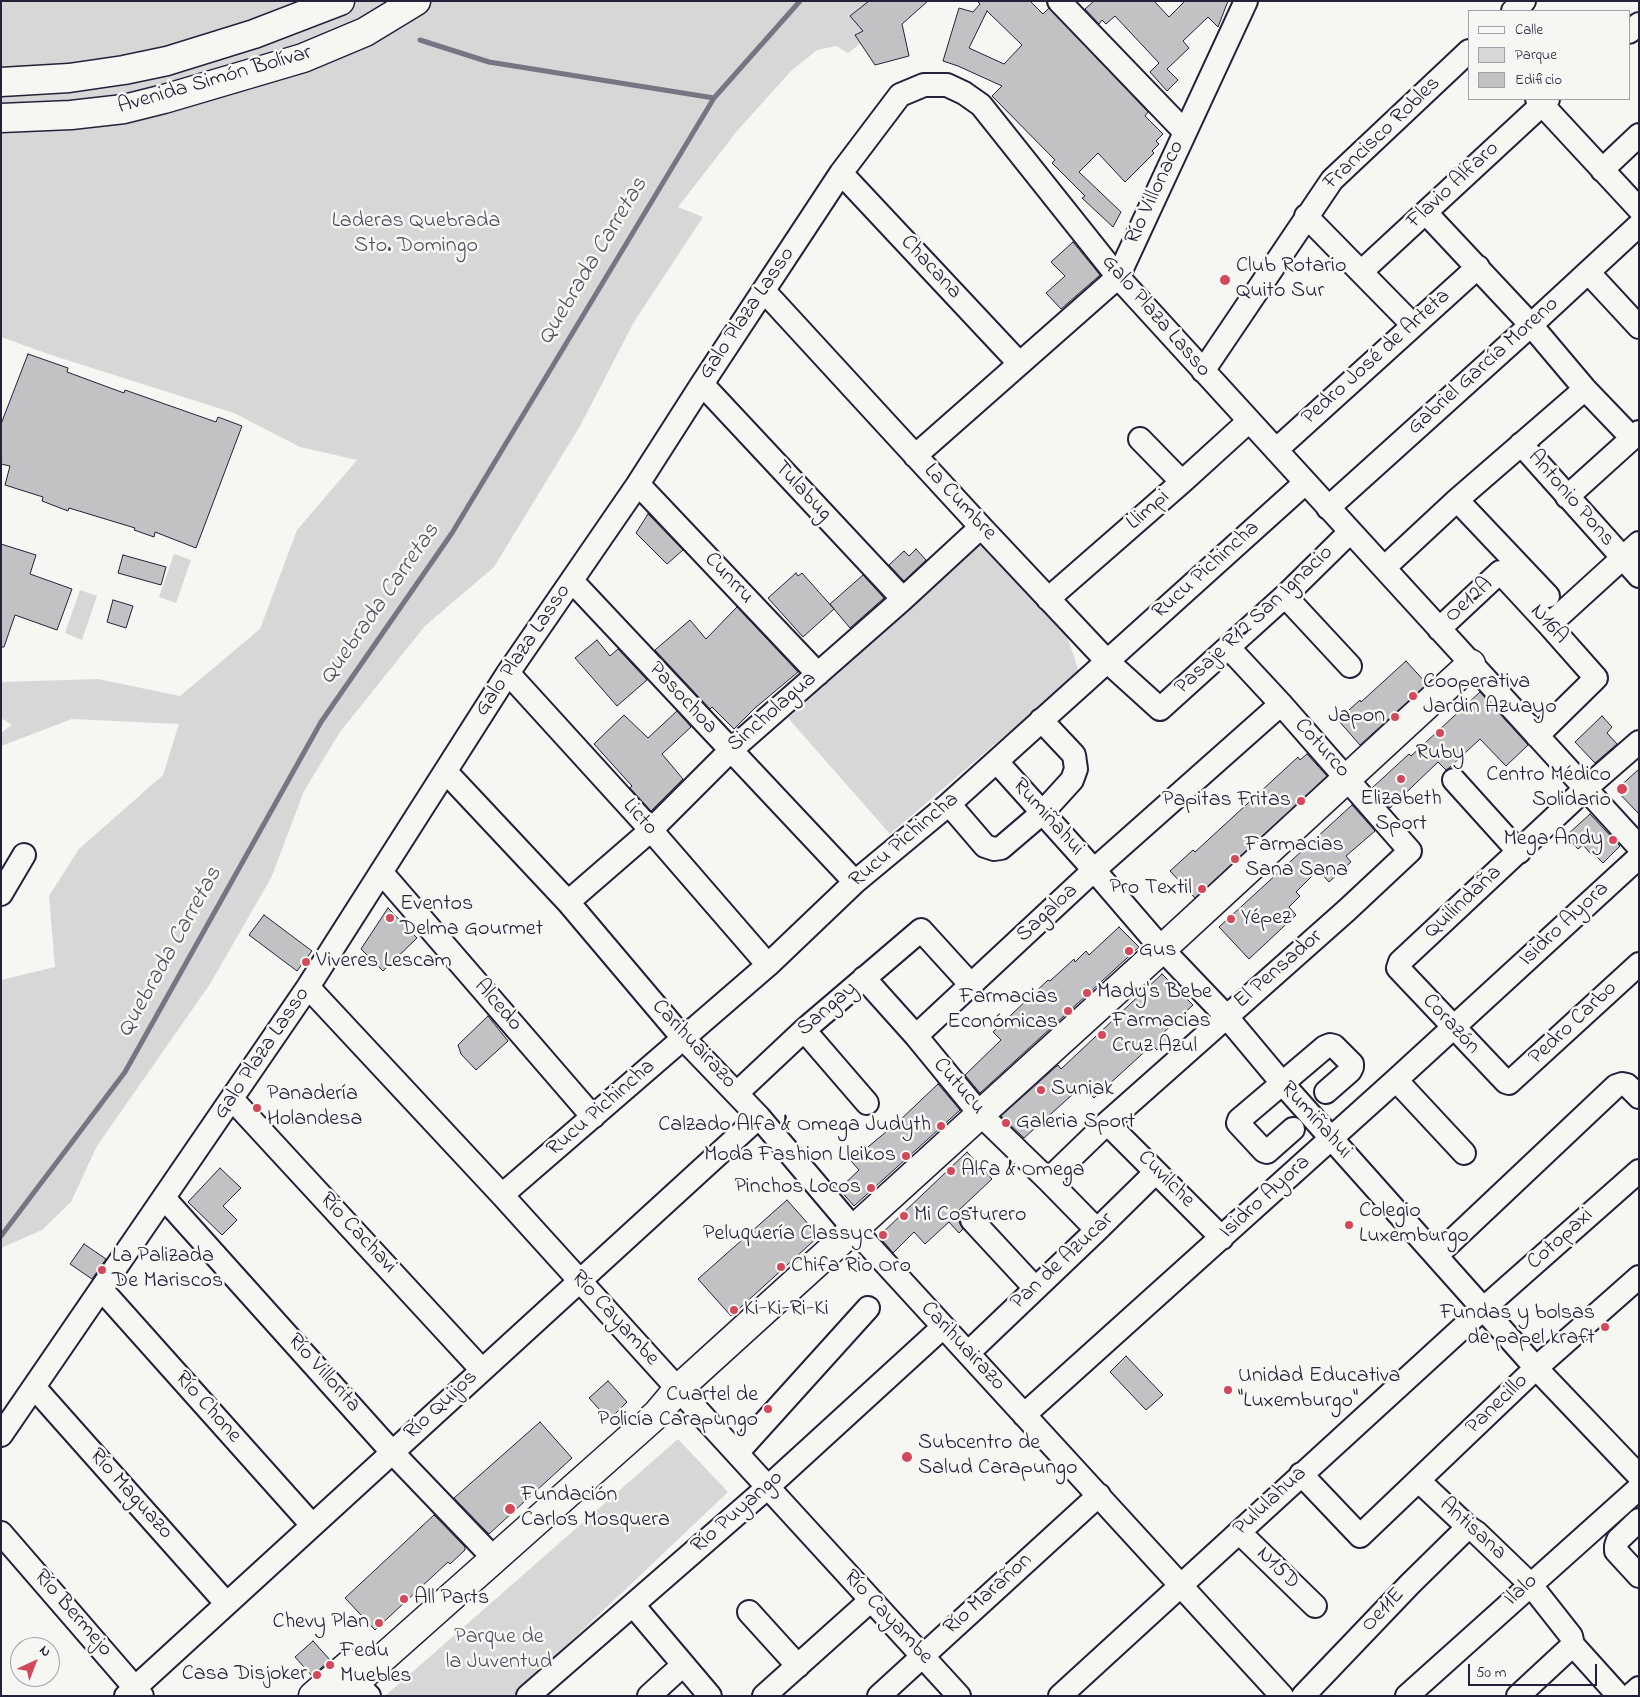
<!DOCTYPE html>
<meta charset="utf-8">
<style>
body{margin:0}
#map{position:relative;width:1640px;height:1697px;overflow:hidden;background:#f6f6f2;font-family:"Indie Flower",sans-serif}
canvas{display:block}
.frame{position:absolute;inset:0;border:2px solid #22223b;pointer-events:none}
.legend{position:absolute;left:1468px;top:10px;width:162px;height:90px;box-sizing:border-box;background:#f6f6f2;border:1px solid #a1a1a9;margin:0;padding:6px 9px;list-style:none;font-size:15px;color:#22223b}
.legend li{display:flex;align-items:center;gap:10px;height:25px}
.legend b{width:25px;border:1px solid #a1a1a9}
.north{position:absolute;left:10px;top:1637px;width:50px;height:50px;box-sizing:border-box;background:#f6f6f2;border:1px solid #a1a1a9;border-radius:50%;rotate:43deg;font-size:14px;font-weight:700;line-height:20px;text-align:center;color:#22223b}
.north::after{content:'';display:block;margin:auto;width:18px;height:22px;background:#d1495b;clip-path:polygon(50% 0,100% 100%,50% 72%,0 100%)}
.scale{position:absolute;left:1468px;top:1664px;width:129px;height:22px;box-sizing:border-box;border:2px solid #22223b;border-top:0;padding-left:6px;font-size:15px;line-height:18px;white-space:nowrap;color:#22223b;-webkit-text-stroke:4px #f6f6f2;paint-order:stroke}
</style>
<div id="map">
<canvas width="1640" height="1697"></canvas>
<div class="frame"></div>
<ul class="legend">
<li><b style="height:6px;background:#f6f6f2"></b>Calle</li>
<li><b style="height:14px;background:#d7d7d7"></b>Parque</li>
<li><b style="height:14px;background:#c2c2c4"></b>Edificio</li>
</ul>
<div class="north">N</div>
<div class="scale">50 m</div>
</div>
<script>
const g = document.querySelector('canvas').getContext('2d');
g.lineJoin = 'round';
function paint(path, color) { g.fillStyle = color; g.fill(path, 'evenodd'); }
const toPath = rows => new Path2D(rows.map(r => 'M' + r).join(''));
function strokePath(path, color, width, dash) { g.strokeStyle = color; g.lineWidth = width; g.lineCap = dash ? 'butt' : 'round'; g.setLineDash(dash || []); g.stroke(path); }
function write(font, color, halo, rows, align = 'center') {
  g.font = font + ' "Indie Flower",sans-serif'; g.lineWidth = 5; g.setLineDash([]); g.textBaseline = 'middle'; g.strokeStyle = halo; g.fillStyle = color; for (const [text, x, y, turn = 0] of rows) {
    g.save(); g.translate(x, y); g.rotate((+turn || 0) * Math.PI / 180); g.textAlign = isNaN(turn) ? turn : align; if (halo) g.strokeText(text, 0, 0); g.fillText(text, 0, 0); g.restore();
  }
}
const green = toPath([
 [1,1,917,1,848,53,836,46,817,50,791,71,737,131,678,207,703,217,634,322,580,426,494,567,425,626,340,732,304,791,271,878,210,984,97,1146,71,1202,42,1230,1,1248,1,980,55,967,49,896,79,849,163,775,179,724,72,719,1,746,1,733,12,725,1,718,1,682,98,679,180,696,260,629,297,530,357,460,300,447,234,413,51,355,1,337],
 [984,542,1065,630,1079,672,890,834,788,718],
 [174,554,191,560,176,603,159,597],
 [80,590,97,596,82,640,65,633],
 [678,1439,728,1492,513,1696,385,1696]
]);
const stream = toPath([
 [420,40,489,62,714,98],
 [1,1236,125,1072,321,722,452,533,714,98,800,1]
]);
const building = toPath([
 [869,1,928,1,902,24,909,56,875,65,855,35,863,31,850,16,869,1],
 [977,1,1030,1,1043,14,1049,8,1148,112,1145,116,1163,134,1156,141,1159,144,1152,151,1154,153,1125,182,1098,153,1079,172,1121,212,1113,227,1082,198,1085,196,1052,163,1055,160,992,96,1002,86,958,66,943,61,959,8,973,12,980,4,977,1],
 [987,11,1022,45,1004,64,969,48,987,11],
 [1094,1,1154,1,1169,17,1185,1,1228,1,1218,27,1208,17,1183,41,1189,48,1167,69,1178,80,1167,91,1150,72,1159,63,1115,16,1106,24,1102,20,1099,24,1085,9,1094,1],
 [1073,242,1100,275,1061,309,1046,293,1065,276,1051,262,1073,242],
 [28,354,68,368,67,372,124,393,125,390,216,422,218,417,242,426,196,548,155,532,154,537,134,530,135,528,69,508,68,511,42,501,43,497,5,485,10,466,1,464,1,424,28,354],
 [648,514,683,550,667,564,636,533,648,514],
 [1,544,36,555,30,574,72,589,57,630,15,615,4,647,1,647,1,544],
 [916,549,926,560,904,581,889,565,904,551,909,556,916,549],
 [123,555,166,567,161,585,118,573,123,555],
 [796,573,798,576,802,573,834,609,830,604,863,575,884,598,850,628,834,609,803,637,768,598,796,573],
 [113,600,133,606,126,628,107,622,113,600],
 [737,607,798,672,755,708,734,729,712,707,710,709,655,650,690,620,706,639,737,607],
 [597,640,610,656,618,649,647,680,617,706,575,658,597,640],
 [1406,661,1427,684,1360,745,1338,720,1360,700,1361,702,1406,661],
 [1480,692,1528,745,1506,766,1480,739,1449,768,1446,770,1438,762,1390,808,1372,788,1409,754,1411,756,1480,692],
 [677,711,691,727,662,754,683,779,651,811,630,788,632,786,594,744,624,715,648,738,677,711],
 [1602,716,1612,727,1607,733,1617,744,1595,763,1575,742,1602,716],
 [1307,754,1327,776,1195,898,1170,871,1193,850,1195,852,1298,757,1300,760,1307,754],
 [1639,769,1639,814,1616,790,1639,769],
 [1352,805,1375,831,1346,856,1351,862,1329,882,1318,870,1296,892,1300,896,1289,907,1296,915,1249,959,1219,927,1352,805],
 [1590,814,1620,846,1603,863,1594,854,1592,855,1583,845,1578,849,1566,836,1590,814],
 [388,908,417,938,383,971,361,949,388,908],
 [264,915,312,951,297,971,249,935,264,915],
 [1119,927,1139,947,980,1093,965,1075,1001,1040,993,1032,1048,980,1050,981,1074,959,1075,962,1086,951,1089,955,1119,927],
 [1162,974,1193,1005,1163,1033,1169,1039,1157,1050,1152,1045,1094,1098,1082,1086,1024,1138,1001,1116,1058,1065,1061,1069,1162,974],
 [488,1016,508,1041,476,1070,461,1054,458,1045,488,1016],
 [938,1084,960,1110,854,1206,839,1189,859,1170,851,1161,898,1122,938,1084],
 [967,1152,992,1179,958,1211,961,1214,959,1222,963,1229,959,1233,949,1222,925,1244,914,1232,893,1253,879,1236,967,1152],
 [220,1168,241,1188,223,1206,237,1220,222,1235,188,1202,220,1168],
 [787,1200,819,1236,731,1316,698,1279,787,1200],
 [84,1244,106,1259,92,1279,70,1264,84,1244],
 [1126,1356,1163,1395,1146,1410,1110,1372,1126,1356],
 [608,1381,627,1402,609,1420,589,1398,608,1381],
 [540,1422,572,1458,489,1534,454,1498,540,1422],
 [434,1515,465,1547,465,1550,450,1564,448,1562,375,1630,345,1598,434,1515],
 [313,1641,330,1660,312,1676,295,1657,313,1641]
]);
const minor = toPath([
 [1059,1,1185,132],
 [1513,11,1524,1],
 [1629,32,1639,24],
 [1537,99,1639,209],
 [1602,170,1639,135],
 [841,173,1019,363],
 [1426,213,1531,325,1585,389,1632,438],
 [1306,216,1413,325],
 [1361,272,1548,99],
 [1588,272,1639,327],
 [764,291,981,527,1107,661,1160,709,1285,596,1350,532],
 [1203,371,1332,180,1469,51],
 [702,384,903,599],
 [1140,439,1182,482],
 [1521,444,1639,576],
 [1276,450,1478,267],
 [915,456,1118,277,1246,1],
 [638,484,818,674],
 [1567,497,1639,432],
 [1457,500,1548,596],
 [1328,508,1531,325,1639,225],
 [1384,568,1457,500,1585,389],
 [572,581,855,882],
 [1285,596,1350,666],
 [1048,599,1182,482,1249,421],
 [1549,625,1639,543],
 [1439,629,1500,572,1549,625,1596,678,1537,736],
 [1229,648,1281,704,1410,851,1347,910,1107,1123,1048,1180,980,1114,916,1036,1094,870,1281,704],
 [508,673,651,830,768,965],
 [1639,742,1585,789,1400,962,1398,968,1506,1082,1509,1083,1639,964],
 [997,762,1094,870,1162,949,1226,1016,1282,1083,1536,1368,1639,1476],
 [446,772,568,902,683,1038,759,1117,853,1228,1282,1696],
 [1454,780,1519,852],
 [949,804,985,846,994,849,1001,848,1042,813,1072,780,1076,769,1074,755,1041,720],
 [382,873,593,1117],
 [1,894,24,855],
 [568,902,651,830,730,751,903,599,981,527],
 [864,978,916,1036],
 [308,987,502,1195,678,1389,959,1696],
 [804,1030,867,1103],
 [1396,1080,1464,1153],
 [737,1093,804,1030,921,930,972,986],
 [232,1099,482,1370],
 [1107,1123,1222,1238],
 [1293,1129,1267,1152,1264,1151,1238,1123,1239,1120,1325,1047,1330,1045,1334,1046,1352,1064,1352,1067,1350,1071,1326,1092],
 [1048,1180,1097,1230],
 [502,1195,768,965,855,882,949,804,1305,483],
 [164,1198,392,1452,484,1548],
 [972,1220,1035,1288],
 [1437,1255,1616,1086,1622,1084,1627,1085,1639,1097],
 [102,1290,312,1525],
 [968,1353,1097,1230,1156,1172],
 [34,1387,226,1603],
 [1024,1415,1396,1080,1639,857],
 [1,1435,308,987,508,673,638,484,702,384,841,173,900,95,924,85,947,85,964,93,981,105,1118,277,1639,847],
 [737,1453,868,1308],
 [1301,1474,1360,1536,1536,1368,1639,1277],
 [1419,1481,1468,1527,1477,1533,1530,1584,1571,1636,1573,1645,1619,1696],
 [1639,1520,1618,1540,1616,1546,1616,1551,1639,1576],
 [1239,1532,1315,1606],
 [1,1533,142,1696],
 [633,1605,710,1696],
 [749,1612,798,1666],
 [355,1682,369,1696],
 [126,1696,759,1117],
 [528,1696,768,1487,943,1327],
 [649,1696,683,1665],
 [764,1696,871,1600],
 [879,1696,1099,1495],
 [1060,1696,1483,1309,1639,1171],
 [1303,1696,1410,1584,1468,1527],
 [1407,1696,1639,1488],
 [1518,1696,1573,1645],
 [1630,1696,1639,1688]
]);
const major = toPath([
 [313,1696,350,1664],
 [340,1696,657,1414,678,1389,1162,949,1471,664]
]);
const highway = toPath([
 [1,82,69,78,124,70,167,61,254,34,340,1],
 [1,118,71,115,124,109,164,99,303,58,365,32,416,1]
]);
const markers = [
 [1225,280,6,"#d1495b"],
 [1413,696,5,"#d1495b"],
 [1395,717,5,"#d1495b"],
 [1440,733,5,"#d1495b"],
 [1401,779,5,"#d1495b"],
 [1622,789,6,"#d1495b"],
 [1301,801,5,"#d1495b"],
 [1613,840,5,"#d1495b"],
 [1235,859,5,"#d1495b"],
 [1202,889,5,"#d1495b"],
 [390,918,5,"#d1495b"],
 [1231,919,5,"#d1495b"],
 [1129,951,5,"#d1495b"],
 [306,962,5,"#d1495b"],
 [1087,993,5,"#d1495b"],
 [1068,1011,5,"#d1495b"],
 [1102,1035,5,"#d1495b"],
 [1041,1090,5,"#d1495b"],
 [257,1108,5,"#d1495b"],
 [1006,1123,5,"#d1495b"],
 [941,1126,5,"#d1495b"],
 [906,1156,5,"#d1495b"],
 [951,1171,5,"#d1495b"],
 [871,1188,5,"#d1495b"],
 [904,1216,5,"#d1495b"],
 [1349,1225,5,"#d1495b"],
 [883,1235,5,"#d1495b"],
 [781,1267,5,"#d1495b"],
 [102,1270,5,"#d1495b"],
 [734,1310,5,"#d1495b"],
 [1605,1327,5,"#d1495b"],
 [1228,1390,5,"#d1495b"],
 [768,1409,5,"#d1495b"],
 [907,1457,6,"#d1495b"],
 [510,1509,6,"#d1495b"],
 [404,1599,5,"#d1495b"],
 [379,1623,5,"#d1495b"],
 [330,1665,5,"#d1495b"],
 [317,1675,5,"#d1495b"]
];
const streetNames = [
 ["Avenida Simón Bolívar",215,81,-16],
 ["Francisco Robles",1383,134,-44],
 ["Flavio Alfaro",1454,186,-43],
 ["Río Villonaco",1156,193,-65],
 ["Chacana",930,268,47],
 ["Galo Plaza Lasso",748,314,-56],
 ["Galo Plaza Lasso",1155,317,49],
 ["Pedro José de Arteta",1377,358,-42],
 ["Gabriel García Moreno",1484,367,-42],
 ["Tulabug",802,492,47],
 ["Antonio Pons",1570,499,49],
 ["La Cumbre",959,503,47],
 ["Llimpi",1149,511,-41],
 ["Rucu Pichincha",1207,571,-42],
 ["Cunrru",728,579,47],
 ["Oe12A",1470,601,-43],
 ["Pasaje R12 San Ignacio",1255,621,-43],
 ["N16A",1548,625,48],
 ["Galo Plaza Lasso",524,651,-56],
 ["Pasochoa",682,699,47],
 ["Sincholagua",773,713,-41],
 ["Coturco",1321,749,48],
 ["Licto",639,818,48],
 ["Rumiñahui",1047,818,48],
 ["Rucu Pichincha",905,841,-40],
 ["Quilindaña",1464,903,-43],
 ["Sagaloa",1048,914,-43],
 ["Isidro Ayora",1565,925,-43],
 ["El Pensador",1279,970,-41],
 ["Alcedo",497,1006,49],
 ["Sangay",828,1010,-41],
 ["Pedro Carbo",1574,1024,-43],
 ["Corazón",1450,1025,47],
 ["Carihuairazo",693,1045,47],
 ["Galo Plaza Lasso",263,1054,-56],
 ["Cutucu",958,1087,49],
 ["Rucu Pichincha",602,1109,-41],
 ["Rumiñahui",1315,1121,48],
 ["Cuvilche",1165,1180,45],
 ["Isidro Ayora",1266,1198,-42],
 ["Río Cachavi",357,1234,47],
 ["Cotopaxi",1561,1240,-42],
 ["Pan de Azucar",1063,1262,-43],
 ["Río Cayambe",614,1319,48],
 ["Carihuairazo",962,1347,47],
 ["Río Villorita",323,1374,48],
 ["Panecillo",1498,1405,-44],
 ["Río Quijos",442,1406,-43],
 ["Río Chone",207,1408,48],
 ["Río Maguazo",130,1495,48],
 ["Pululahua",1271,1502,-43],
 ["Río Puyango",738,1513,-41],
 ["Antisana",1472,1530,42],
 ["N15D",1277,1569,44],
 ["Ilalo",1522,1591,-42],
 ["Río Marañon",989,1595,-42],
 ["Oe11E",1384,1611,-47],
 ["Río Bermejo",72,1614,49],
 ["Río Cayambe",887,1618,47]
];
const parkNames = [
 ["Laderas Quebrada",416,222],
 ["Sto. Domingo",416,247],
 ["Parque de",499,1638],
 ["la Juventud",499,1663]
];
const poiNames = [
 ["Club Rotario",1236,267],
 ["Quito Sur",1236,292],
 ["Cooperativa",1423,683],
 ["Jardin Azuayo",1423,708],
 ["Japon",1385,717,"right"],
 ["Ruby",1440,754,"center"],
 ["Centro Médico",1611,776,"right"],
 ["Solidario",1611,801,"right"],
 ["Elizabeth",1401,800,"center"],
 ["Sport",1401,825,"center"],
 ["Papitas Fritas",1291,801,"right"],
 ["Mega Andy",1603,840,"right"],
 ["Farmacias",1245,846],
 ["Sana Sana",1245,871],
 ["Pro Textil",1192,889,"right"],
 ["Eventos",400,905],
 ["Delma Gourmet",400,930],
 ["Yépez",1241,919],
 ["Gus",1139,951],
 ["Viveres Lescam",316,962],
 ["Mady's Bebe",1097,993],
 ["Farmacias",1058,998,"right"],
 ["Económicas",1058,1023,"right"],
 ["Farmacias",1112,1022],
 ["Cruz Azul",1112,1047],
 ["Suniak",1051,1090],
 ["Panadería",267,1095],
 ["Holandesa",267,1120],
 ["Galeria Sport",1016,1123],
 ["Calzado Alfa & Omega Judyth",931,1126,"right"],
 ["Moda Fashion Lleikos",896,1156,"right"],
 ["Alfa & Omega",961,1171],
 ["Pinchos Locos",861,1188,"right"],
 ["Colegio",1359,1212],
 ["Luxemburgo",1359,1237],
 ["Mi Costurero",914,1216],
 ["Peluquería Classyc",873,1235,"right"],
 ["La Palizada",112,1257],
 ["De Mariscos",112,1282],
 ["Chifa Rio Oro",791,1267],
 ["Ki-Ki-Ri-Ki",744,1310],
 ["Fundas y bolsas",1595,1314,"right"],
 ["de papel kraft",1595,1339,"right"],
 ["Unidad Educativa",1238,1377],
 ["\"Luxemburgo\"",1238,1402],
 ["Cuartel de",758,1396,"right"],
 ["Policía Carapungo",758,1421,"right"],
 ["Subcentro de",918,1444],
 ["Salud Carapungo",918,1469],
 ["Fundación",521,1496],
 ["Carlos Mosquera",521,1521],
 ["All Parts",414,1599],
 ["Chevy Plan",369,1623,"right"],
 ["Fedu",340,1652],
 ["Muebles",340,1677],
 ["Casa Disjoker",307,1675,"right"]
];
const waterNames = [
 ["Quebrada Carretas",594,262,-59],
 ["Quebrada Carretas",381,605,-55],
 ["Quebrada Carretas",171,953,-61]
];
paint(green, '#d7d7d7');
strokePath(stream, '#757583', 5);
paint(building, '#c2c2c4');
strokePath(building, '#22223b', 1);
strokePath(minor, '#22223b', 26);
strokePath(major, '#22223b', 31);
strokePath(highway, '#22223b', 31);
strokePath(minor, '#f6f6f2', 22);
strokePath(major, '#f6f6f2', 28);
strokePath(highway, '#f6f6f2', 28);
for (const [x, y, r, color] of markers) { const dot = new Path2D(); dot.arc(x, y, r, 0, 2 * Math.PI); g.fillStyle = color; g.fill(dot); strokePath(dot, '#f6f6f2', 2); }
write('22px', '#22223b', '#f6f6f2', streetNames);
write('22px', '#4f4f62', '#f6f6f2', parkNames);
write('22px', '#22223b', '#f6f6f2', poiNames, 'left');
write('italic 24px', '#535365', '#f6f6f2', waterNames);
</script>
